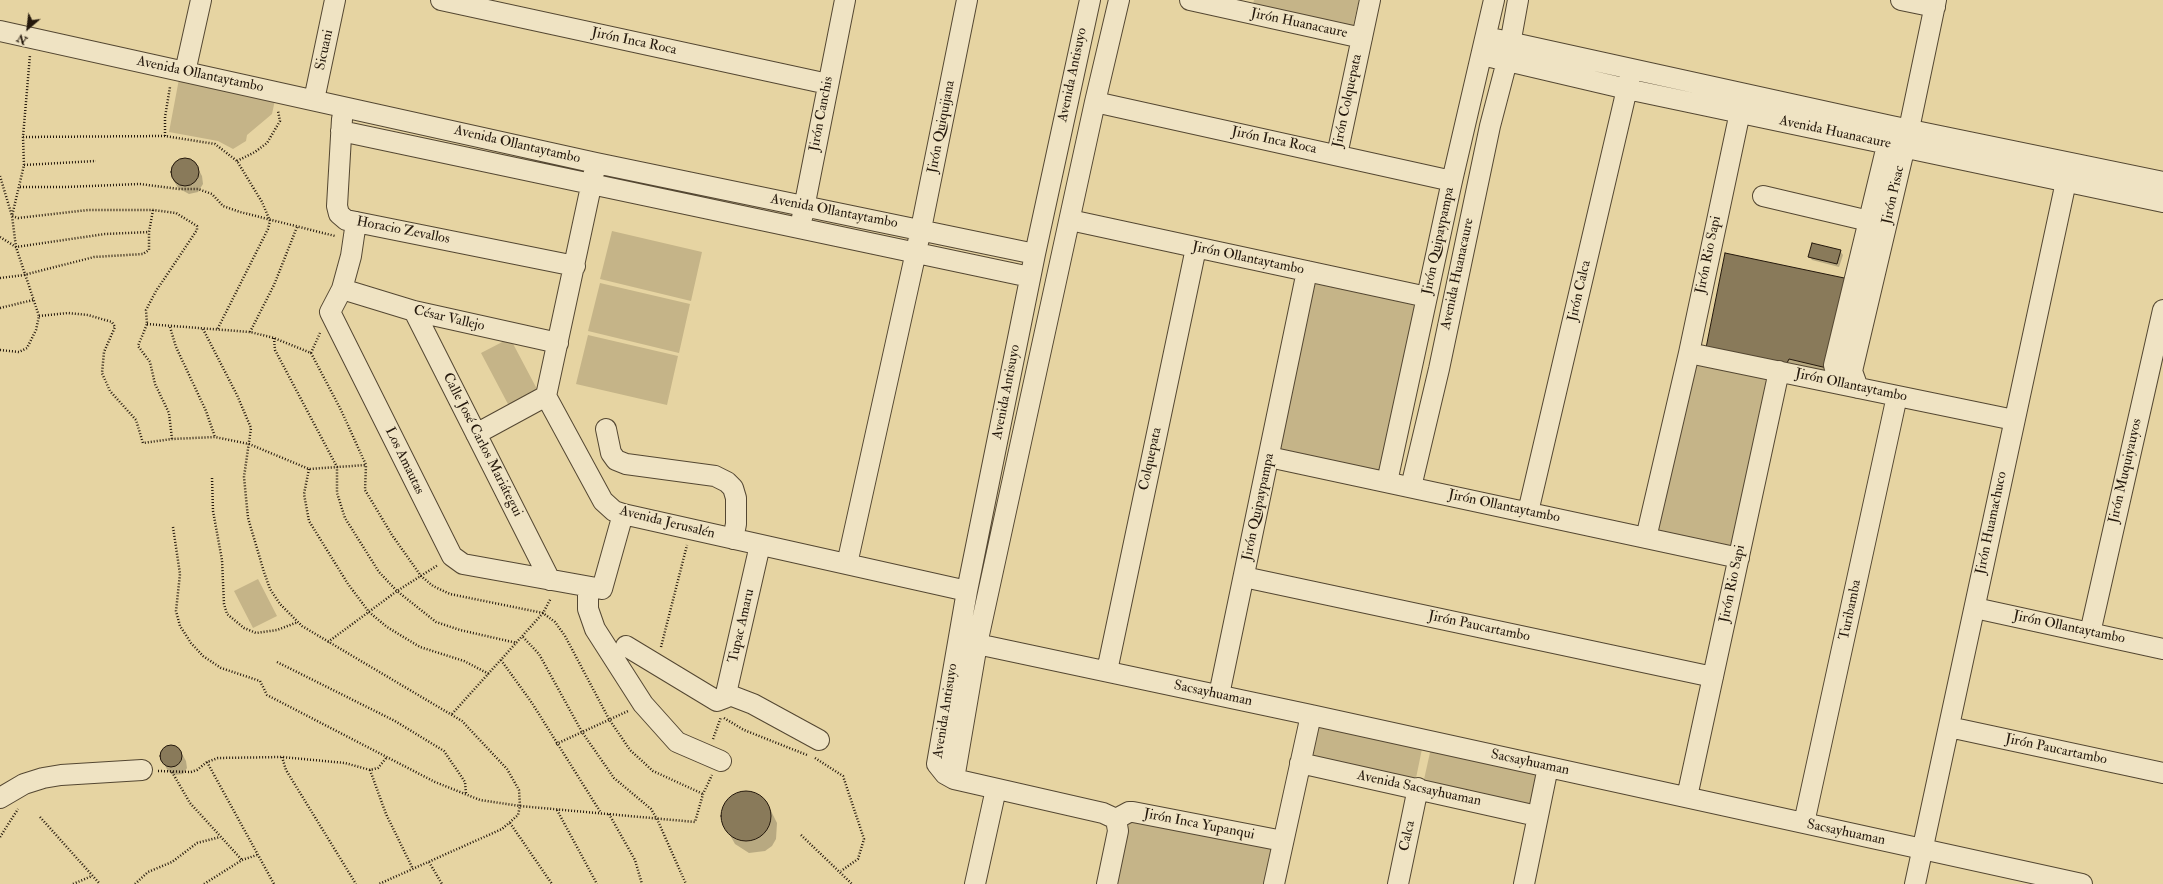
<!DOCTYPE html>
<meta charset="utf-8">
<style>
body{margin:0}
#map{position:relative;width:2163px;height:884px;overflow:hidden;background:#e6d4a2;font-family:"IM FELL Double Pica",serif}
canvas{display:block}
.north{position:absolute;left:8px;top:8px;width:40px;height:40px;-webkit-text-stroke:3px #efe3c3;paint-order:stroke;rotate:208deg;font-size:11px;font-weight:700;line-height:16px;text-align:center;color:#24180c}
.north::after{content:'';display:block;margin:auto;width:14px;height:18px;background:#24180c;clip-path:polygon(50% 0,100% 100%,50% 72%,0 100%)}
</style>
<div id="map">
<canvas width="2163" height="884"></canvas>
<div class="north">N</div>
</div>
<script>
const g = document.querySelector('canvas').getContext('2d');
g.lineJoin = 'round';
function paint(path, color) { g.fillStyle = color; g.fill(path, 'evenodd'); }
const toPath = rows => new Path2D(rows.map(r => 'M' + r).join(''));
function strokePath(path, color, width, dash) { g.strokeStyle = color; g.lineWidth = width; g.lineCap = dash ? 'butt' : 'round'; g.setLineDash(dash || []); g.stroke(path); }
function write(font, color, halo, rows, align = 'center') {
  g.font = font + ' "IM FELL Double Pica",serif'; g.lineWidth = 3; g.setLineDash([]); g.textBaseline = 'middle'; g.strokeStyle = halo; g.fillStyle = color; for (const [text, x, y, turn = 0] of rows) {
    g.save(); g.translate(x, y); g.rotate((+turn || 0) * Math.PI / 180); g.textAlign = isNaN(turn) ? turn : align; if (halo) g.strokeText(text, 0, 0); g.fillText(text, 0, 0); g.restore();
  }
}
const green = toPath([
 [1254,0,1359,0,1352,30,1252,8],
 [179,79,275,100,272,114,247,135,246,141,233,149,218,141,169,132],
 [612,231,702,252,691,301,600,279],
 [1312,280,1419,303,1382,474,1278,452],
 [600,283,690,304,679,353,588,331],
 [588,335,678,356,667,405,576,384],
 [510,338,538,391,509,406,481,353],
 [1692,359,1772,376,1735,551,1652,532],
 [258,579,277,616,253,628,234,591],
 [1314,721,1423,744,1415,783,1306,760],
 [1431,748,1540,771,1532,810,1423,784],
 [1127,815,1276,846,1268,884,1113,884]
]);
const shadow = toPath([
 [178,160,191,160,197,167,202,176,203,184,198,192,189,194,178,188,173,179,173,166],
 [1840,251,1843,255,1839,267,1812,260,1809,256],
 [1848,280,1837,385,1707,347],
 [173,746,181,752,186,761,187,768,183,774,173,775,168,771,163,762,162,752,167,747],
 [748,792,755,793,767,803,777,823,776,839,772,846,765,851,749,853,735,844,723,823,723,807,733,795]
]);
const building = toPath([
 '171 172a14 14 0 1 1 28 0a14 14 0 1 1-28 0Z',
 [1812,243,1841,250,1837,264,1808,257,1812,243],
 [1725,253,1849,279,1827,368,1789,359,1786,365,1706,348,1725,253],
 '160 756a11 11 0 1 1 22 0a11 11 0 1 1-22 0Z',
 '721 816a25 25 0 1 1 50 0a25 25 0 1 1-50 0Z'
]);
const path = toPath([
 [165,136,165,117,170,87],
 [23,137,165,136,215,144,237,161,262,202,270,221,268,229,217,330],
 [237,161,255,152,267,143,280,121,278,111],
 [24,165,96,161],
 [0,176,12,216,18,218,88,210,153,210,176,213,197,226,197,230,156,291,146,310,147,324,138,346,150,362,155,384,169,413,172,439],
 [20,187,65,187,140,184,179,189,198,189,212,194,223,206,240,212,335,236],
 [0,237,16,247,105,234,149,232],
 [0,278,24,275,94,257,143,254,149,250,149,232,153,210],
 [0,308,33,300],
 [39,316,68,313,88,315,112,322,115,327,104,352,102,373,110,391,136,420,143,443,172,439,215,437,249,444,309,469,366,465],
 [147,324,250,332,274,338,311,353,341,410,366,465,365,490,392,535,421,576,433,586,450,594,543,613,555,622,565,636,609,719,630,750,653,771,703,794],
 [170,327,176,347,206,411,215,437],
 [203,329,237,395,251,428,244,477,248,518,264,572,270,589,280,604,302,626,462,721,507,769,519,790,520,806,518,815,502,829,379,884],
 [250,332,274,285,297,227],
 [274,338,275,350,337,467,337,493,345,518,379,572,397,591,436,622,460,630,517,643],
 [0,350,19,352,27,348,36,330,39,316,16,247,12,216,24,165,23,137,30,55],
 [311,353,320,333],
 [309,469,304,494,309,521,348,584,369,612,387,627,420,647,464,661,489,674],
 [212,478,213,511,222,560,224,604,227,614,244,628,256,633,277,630,298,622],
 [173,527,180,574,176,611,180,626,191,643,203,656,221,668,260,681,267,695,435,782,480,800,520,806,695,822,703,794,712,775],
 [523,637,539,654,582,732,614,778,651,809,657,819,686,884],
 [328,642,397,591,438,565],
 [661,647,687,545],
 [501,660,532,703,601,813],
 [277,662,395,721,444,751,465,782,466,794],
 [452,714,543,613,551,598],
 [724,718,744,730,807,755],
 [713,739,721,717],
 [556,744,628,711],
 [282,757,286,770,356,884],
 [815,758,843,776,864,839,858,859,841,871],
 [207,762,274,884],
 [370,770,386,814,413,869],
 [158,771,191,772,197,770,207,762,218,758,282,757,345,763,370,770,378,768,387,757],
 [172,772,190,803,242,860],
 [557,810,597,884],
 [609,814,635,860,642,884],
 [40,817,100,884],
 [510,823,552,884],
 [801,835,852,884],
 [0,837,18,809],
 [429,862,442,884],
 [73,884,92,876],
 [135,884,148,872,172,862,197,843,220,837],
 [204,884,242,860,257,855]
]);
const minor = toPath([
 [441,0,828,84],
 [1090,0,1035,254,967,591,937,764,945,774,954,779,1103,813,1116,819,1118,831,1107,884],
 [1190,0,1362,38],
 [1901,0,1935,7],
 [0,31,596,163,1035,254],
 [1486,37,1891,126,2163,182],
 [1482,55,1627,89,2163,202],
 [185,72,201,0],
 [314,100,335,0],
 [1095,102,1452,181],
 [342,119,337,206,339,214,346,220,575,266],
 [341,131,1030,277],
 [1337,155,1370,0],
 [596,163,546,396,603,501,614,511,623,514,967,591],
 [1763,196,1869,221],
 [802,218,845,0],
 [1070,220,1427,297],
 [356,222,351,256,342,289,330,312,452,556,463,564,602,589,623,514],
 [342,289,414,311,558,343],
 [414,311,550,580],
 [1689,353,2014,420],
 [1842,384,1837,376,1834,365,1890,133],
 [1858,388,1852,371,1909,129,1936,0],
 [606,429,611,453,616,460,626,464,715,476,727,482,733,488,736,498,736,524,733,539],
 [476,434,546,396],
 [1269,457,1739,558],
 [1387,482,1452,181,1494,0],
 [1411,487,1439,369,1490,126,1507,61,1518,0],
 [1528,512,1630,76],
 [1646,538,1689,353,1740,112],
 [847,564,921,229,967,0],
 [1244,577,1713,677],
 [588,587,588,609,595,629,643,704,677,742,721,761],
 [1975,608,2163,649],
 [2090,633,2163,310],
 [977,644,1311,715,2082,884],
 [626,646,717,701,725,698,760,545],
 [1107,671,1196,248],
 [727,694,753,704,819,740],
 [1219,695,1307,271],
 [1949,727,2163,773],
 [1300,763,1537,816],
 [954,779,977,644,1095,102,1119,0],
 [1687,797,1779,371],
 [0,798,24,784,43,778,61,775,142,770],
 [1116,819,1129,812,1133,812,1283,841],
 [1804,823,1897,396],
 [975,884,996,789],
 [1274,884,1311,715],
 [1398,884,1418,788],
 [1524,884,1548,767],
 [1915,884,2070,163]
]);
const streetNames = [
 ["Jirón Huanacaure",1299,24,12],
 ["Jirón Inca Roca",634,42,12],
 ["Sicuani",325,50,-78],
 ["Avenida Ollantaytambo",200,75,12],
 ["Avenida Antisuyo",1073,75,-78],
 ["Jirón Colquepata",1348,101,-78],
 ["Jirón Canchis",822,114,-79],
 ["Jirón Quiquijana",942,127,-79],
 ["Avenida Huanacaure",1835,133,12],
 ["Jirón Inca Roca",1274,141,12],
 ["Avenida Ollantaytambo",517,145,13],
 ["Jirón Pisac",1894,195,-77],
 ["Avenida Ollantaytambo",834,212,11],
 ["Horacio Zevallos",403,231,11],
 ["Jirón Quipaypampa",1439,241,-78],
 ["Jirón Rio Sapi",1709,255,-78],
 ["Jirón Ollantaytambo",1248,259,12],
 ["Avenida Huanacaure",1458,274,-78],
 ["Jirón Calca",1580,291,-77],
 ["César Vallejo",449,319,13],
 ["Jirón Ollantaytambo",1851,386,12],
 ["Avenida Antisuyo",1007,392,-79],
 ["Calle José Carlos Mariátegui",482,445,63],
 ["Colquepata",1151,459,-78],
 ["Los Amautas",404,461,64],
 ["Jirón Muquiyauyos",2126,471,-77],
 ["Jirón Quipaypampa",1259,507,-78],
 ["Jirón Ollantaytambo",1504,507,12],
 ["Avenida Jerusalén",667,523,14],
 ["Jirón Huamachuco",1992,523,-78],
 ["Jirón Rio Sapi",1733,584,-78],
 ["Turibamba",1851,610,-78],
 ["Tupac Amaru",742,626,-77],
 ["Jirón Paucartambo",1479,627,12],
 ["Jirón Ollantaytambo",2069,628,12],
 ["Sacsayhuaman",1213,694,12],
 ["Avenida Antisuyo",946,711,-81],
 ["Jirón Paucartambo",2056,750,12],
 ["Sacsayhuaman",1530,763,12],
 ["Avenida Sacsayhuaman",1419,789,12],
 ["Jirón Inca Yupanqui",1199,825,11],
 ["Sacsayhuaman",1846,833,12],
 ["Calca",1408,836,-78]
];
paint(green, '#c5b488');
paint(shadow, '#0003');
paint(building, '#897a5a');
strokePath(building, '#24180c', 1);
strokePath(minor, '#544732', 22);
strokePath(path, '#24180c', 2.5, [1, 2]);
strokePath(minor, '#efe3c3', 20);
write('14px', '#24180c', '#efe3c3', streetNames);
</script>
